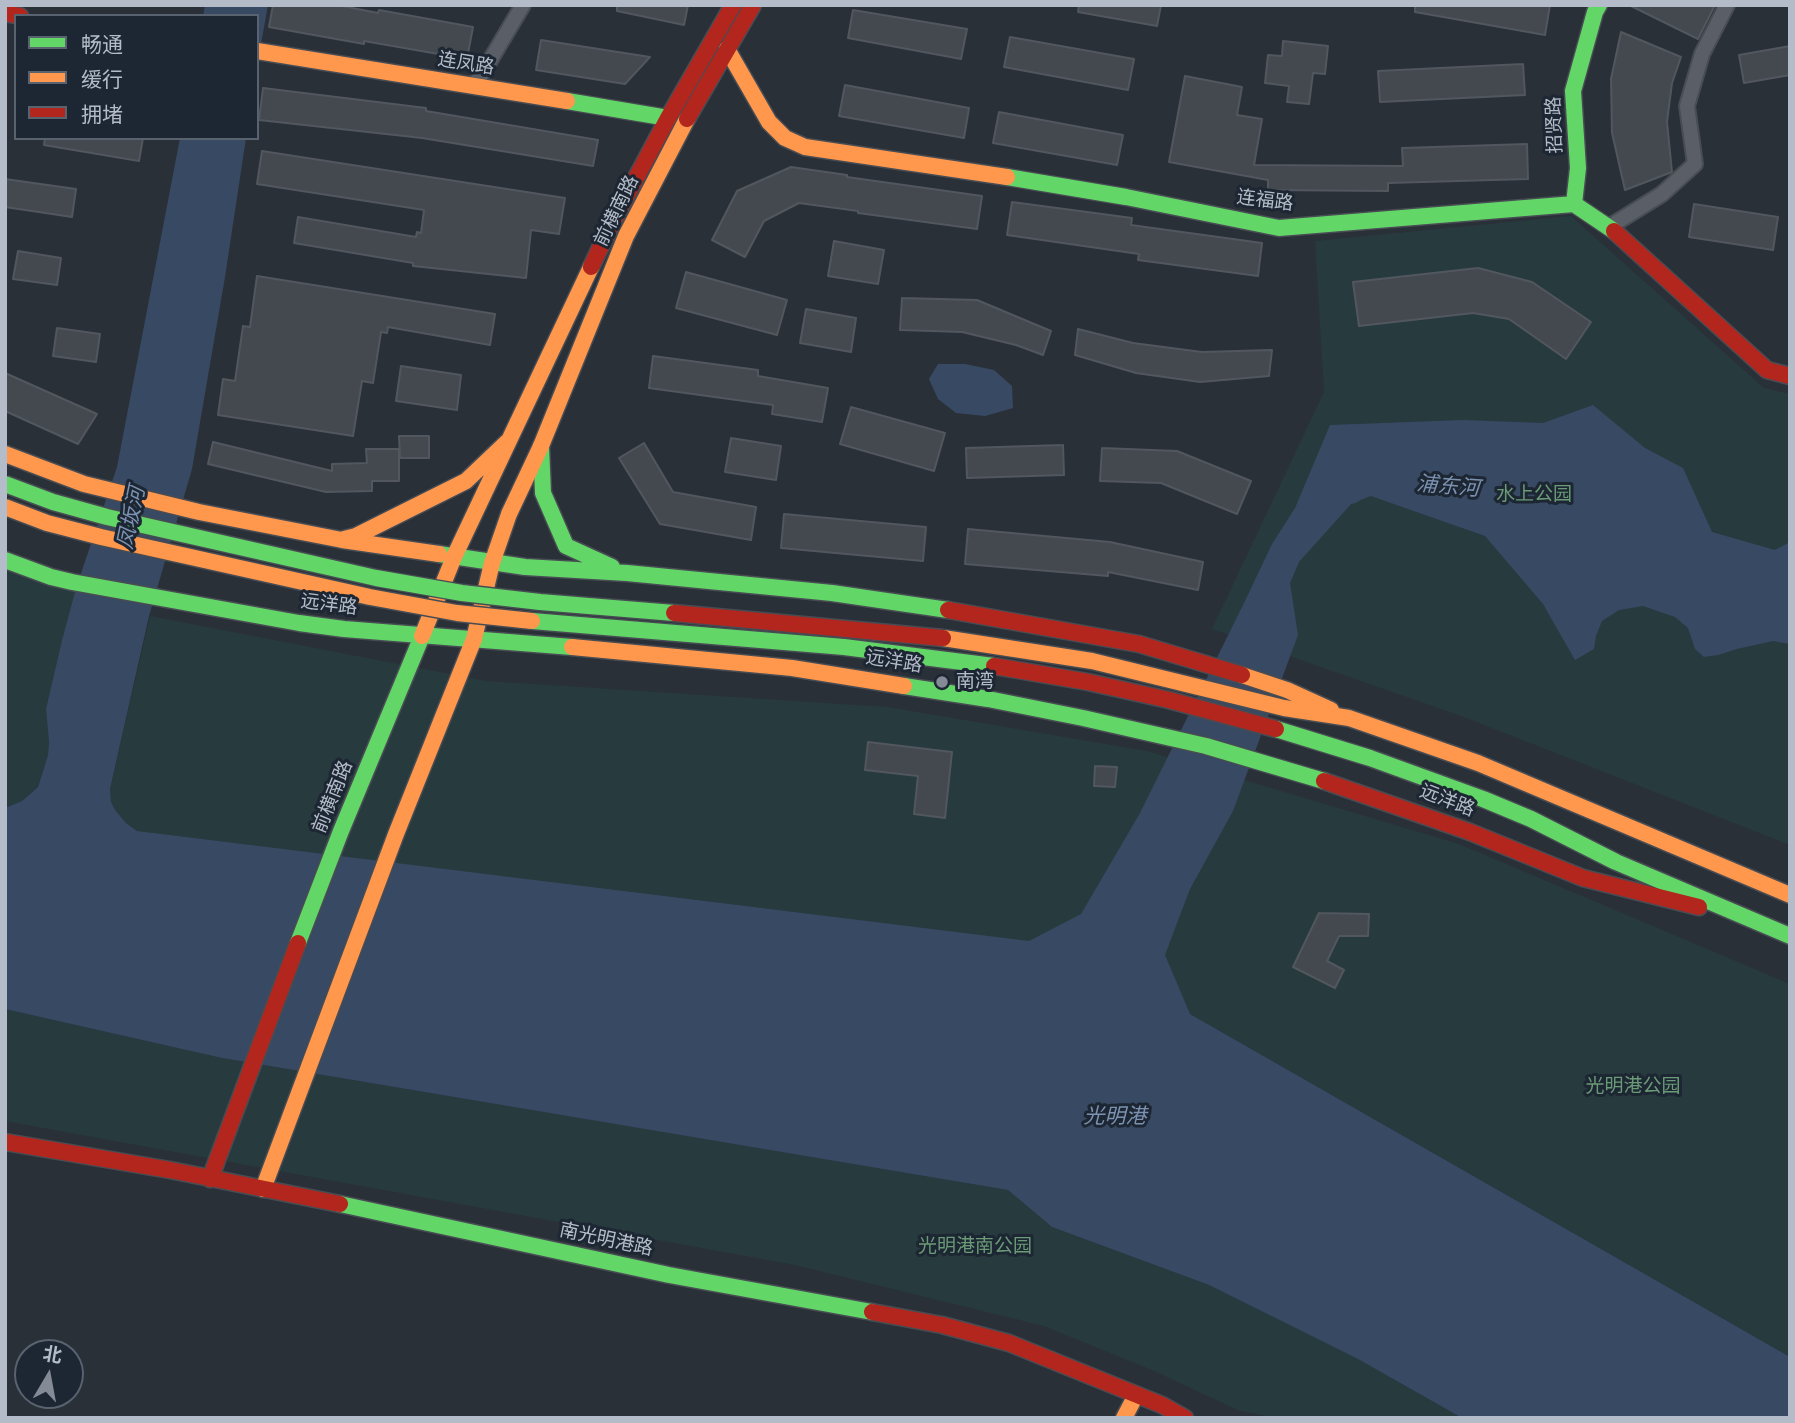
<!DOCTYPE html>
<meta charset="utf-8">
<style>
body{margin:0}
#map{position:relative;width:1795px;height:1423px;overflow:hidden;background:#2a3038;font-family:"Fira Sans Condensed","Noto Sans SC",sans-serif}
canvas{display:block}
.frame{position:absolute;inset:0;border:7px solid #b4bcc9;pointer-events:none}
.legend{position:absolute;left:14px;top:14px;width:245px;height:126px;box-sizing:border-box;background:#1d2633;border:2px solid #59626f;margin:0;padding:9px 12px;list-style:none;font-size:21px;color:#b4bcc9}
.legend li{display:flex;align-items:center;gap:14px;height:35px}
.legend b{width:35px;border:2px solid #59626f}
.north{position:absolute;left:14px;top:1339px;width:70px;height:70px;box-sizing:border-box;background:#1d2633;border:2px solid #59626f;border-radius:50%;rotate:10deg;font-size:19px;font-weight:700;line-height:28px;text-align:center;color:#b4bcc9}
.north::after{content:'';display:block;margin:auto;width:24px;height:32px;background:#848b96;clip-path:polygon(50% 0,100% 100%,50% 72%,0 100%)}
</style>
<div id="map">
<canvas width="1795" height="1423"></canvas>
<div class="frame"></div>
<ul class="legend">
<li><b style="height:9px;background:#63d668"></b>畅通</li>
<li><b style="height:9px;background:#ff974d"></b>缓行</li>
<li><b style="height:9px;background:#b3261e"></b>拥堵</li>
</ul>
<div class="north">北</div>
</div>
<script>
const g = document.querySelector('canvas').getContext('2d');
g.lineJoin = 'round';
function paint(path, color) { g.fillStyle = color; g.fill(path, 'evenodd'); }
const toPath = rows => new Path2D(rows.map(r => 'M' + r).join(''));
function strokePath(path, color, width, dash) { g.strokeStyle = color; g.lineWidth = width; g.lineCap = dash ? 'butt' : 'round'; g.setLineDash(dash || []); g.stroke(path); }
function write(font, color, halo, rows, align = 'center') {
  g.font = font + ' "Fira Sans Condensed","Noto Sans SC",sans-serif'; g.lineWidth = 6; g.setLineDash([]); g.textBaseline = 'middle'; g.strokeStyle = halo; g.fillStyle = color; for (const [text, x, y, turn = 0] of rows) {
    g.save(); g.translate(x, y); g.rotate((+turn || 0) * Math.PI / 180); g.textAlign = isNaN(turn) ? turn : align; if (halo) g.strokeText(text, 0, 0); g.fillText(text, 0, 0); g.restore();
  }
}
const green = toPath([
 [1571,216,1764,388,1790,394,1790,845,1464,717,1212,629,1324,392,1315,241],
 [5,564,76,588,62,640,46,709,49,742,48,755,38,786,22,801,5,808],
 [150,616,486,681,888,707,1147,751,1459,844,1790,984,1790,1357,1190,1014,137,831,126,823,115,810,111,802,110,789],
 [5,1009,222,1058,1008,1190,1052,1227,1209,1285,1358,1359,1462,1418,1278,1418,1240,1411,1152,1370,1044,1326,795,1265,5,1121]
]);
const water = toPath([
 [205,5,268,5,257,66,257,16,203,16],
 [180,138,246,138,225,277,192,469,149,616,110,789,111,802,115,810,126,823,137,831,1029,941,1081,914,1140,813,1244,603,1272,544,1295,508,1330,425,1463,420,1543,423,1593,405,1645,448,1683,468,1712,532,1775,550,1790,542,1790,644,1773,641,1737,649,1718,655,1704,657,1695,649,1688,628,1675,617,1643,606,1619,610,1602,621,1596,636,1594,649,1575,660,1543,604,1485,536,1371,496,1319,516,1290,583,1298,635,1233,811,1190,889,1165,955,1190,1014,1790,1357,1790,1418,1462,1418,1358,1359,1209,1285,1052,1227,1008,1190,222,1058,5,1009,5,808,22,801,38,787,48,755,49,742,46,709,62,640,76,588,117,467],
 [938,364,965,364,994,370,1012,386,1013,408,985,416,956,413,938,399,929,379]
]);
const river = toPath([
 [1291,550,1345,490,1350,490]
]);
const building = toPath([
 [273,5,337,5,378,13,379,10,473,27,467,59,364,41,364,44,269,27,273,5],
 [617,5,688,5,684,25,617,11,617,5],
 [1079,5,1161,5,1157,26,1078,12,1079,5],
 [1415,5,1550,5,1545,35,1415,12,1415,5],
 [1629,5,1715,5,1698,39,1629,5],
 [853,10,967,29,961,59,848,38,853,10],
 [1621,32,1681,57,1672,83,1667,122,1672,172,1625,190,1612,133,1611,79,1621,32],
 [1010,37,1134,59,1128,90,1004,67,1010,37],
 [541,40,650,57,625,84,536,70,541,40],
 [1283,41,1328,46,1325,74,1313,73,1309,104,1287,102,1289,86,1265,83,1268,55,1282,56,1283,41],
 [1790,46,1790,75,1744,83,1739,55,1790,46],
 [1523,64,1525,95,1380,102,1378,71,1523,64],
 [1185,76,1242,87,1237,115,1262,119,1254,165,1403,166,1402,148,1527,144,1528,179,1388,183,1388,191,1268,190,1268,180,1169,162,1185,76],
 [845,85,969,108,964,138,839,116,845,85],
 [263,88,426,108,426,111,598,140,593,166,422,138,259,120,263,88],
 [999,112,1123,135,1117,165,993,143,999,112],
 [45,138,143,138,139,161,44,145,45,138],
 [262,151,565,198,559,234,531,230,526,278,413,266,413,263,294,243,298,217,416,237,417,232,421,233,424,210,257,184,262,151],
 [791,167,847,175,847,177,982,196,977,229,858,213,858,211,799,203,764,221,745,257,712,240,737,191,791,167],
 [5,179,76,189,72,217,5,207,5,179],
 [1012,202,1132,218,1131,225,1262,243,1258,276,1138,260,1139,254,1007,235,1012,202],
 [1694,204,1778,217,1773,250,1689,237,1694,204],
 [834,241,884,250,878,284,828,276,834,241],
 [18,251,61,258,57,285,13,279,18,251],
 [1478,268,1532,282,1591,322,1566,359,1509,319,1473,313,1359,326,1353,282,1478,268],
 [686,272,787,300,777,335,676,308,686,272],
 [257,276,495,314,490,345,388,327,387,333,381,332,373,383,362,381,353,436,218,415,223,379,235,381,243,326,250,327,257,276],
 [902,298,977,300,1051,331,1043,355,1016,345,962,332,900,330,902,298],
 [806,309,856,318,851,352,800,343,806,309],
 [57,328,100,334,96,362,53,356,57,328],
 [1078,329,1133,343,1202,352,1272,350,1269,376,1200,382,1136,373,1075,355,1078,329],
 [653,356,758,370,758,376,828,388,822,422,772,414,773,405,649,388,653,356],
 [401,366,461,375,457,410,396,401,401,366],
 [5,373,97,414,78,444,5,411,5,373],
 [851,407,945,433,934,471,840,444,851,407],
 [399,436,429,436,429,458,400,458,399,436],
 [731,438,781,446,776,480,725,472,731,438],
 [213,442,332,471,332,464,367,463,366,449,399,449,399,481,372,481,372,491,326,492,208,464,213,442],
 [644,443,673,492,756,507,751,540,660,524,619,458,644,443],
 [1063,445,1064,475,967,478,966,448,1063,445],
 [1102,448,1177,451,1251,481,1237,514,1161,483,1100,481,1102,448],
 [784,514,926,527,923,561,781,548,784,514],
 [968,529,1110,542,1203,562,1198,590,1108,572,1108,576,965,564,968,529],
 [868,742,952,752,945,818,914,814,918,776,865,770,868,742],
 [1095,766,1117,767,1115,787,1094,786,1095,766],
 [1319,913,1369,914,1368,936,1339,936,1327,961,1344,970,1335,988,1293,967,1319,913]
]);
const street = toPath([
 [473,86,482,74,523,5],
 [1609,227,1662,194,1695,164,1687,106,1702,54,1727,5]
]);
const fast = toPath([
 [567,101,668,118],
 [1007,177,1126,197,1279,228,1574,204,1614,231],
 [1574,204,1578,168,1573,91,1595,12,1599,5],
 [541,446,543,493,566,546,612,567],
 [439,554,525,567,627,573,832,593,948,610],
 [5,560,51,577,72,582,299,623,344,629,572,647],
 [904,686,988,699,1083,718,1206,746,1324,781],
 [1276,729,1370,758,1483,799,1531,819,1616,862,1790,936],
 [298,943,341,831,422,636],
 [340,1204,669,1275,872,1312]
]);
const slow = toPath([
 [727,49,769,122,785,138,805,147,1007,177],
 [257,51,567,101],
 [5,454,84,484,199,512,342,540,439,554],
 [344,539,356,536,466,481,507,442],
 [422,636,454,557,591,267],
 [474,639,492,563,509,514,541,446,626,236,687,119],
 [572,647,792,668,904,686],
 [1242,675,1287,690,1331,710],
 [1284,708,1349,718,1478,763,1790,895],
 [263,1189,396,834,474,639],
 [1124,1418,1136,1395]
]);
const jam = toPath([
 [5,13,20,16],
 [687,119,753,5],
 [1614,231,1767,370,1790,376],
 [591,267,611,225,668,118,733,5],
 [948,610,1139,644,1242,675],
 [1324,781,1470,832,1583,878,1699,907],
 [5,1142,170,1170,340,1204],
 [210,1179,298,943],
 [872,1312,942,1325,1009,1343,1162,1405,1185,1418]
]);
const fastBridge = toPath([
 [5,484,53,502,107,517,376,578,462,593,540,602,674,613],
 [532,621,844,647,994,666]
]);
const slowBridge = toPath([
 [5,507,47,523,101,537,370,597,457,613,532,621],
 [943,638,1092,661,1284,708]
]);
const jamBridge = toPath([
 [674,613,943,638],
 [994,666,1088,682,1169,700,1276,729]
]);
const markers = [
 [942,682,7,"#848b96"]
];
const streetNames = [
 ["连凤路",466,64,9],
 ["招贤路",1555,125,-92],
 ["连福路",1265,201,7],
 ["前横南路",617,211,-64],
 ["远洋路",329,605,7],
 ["远洋路",894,662,9],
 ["前横南路",333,797,-68],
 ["远洋路",1447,801,21],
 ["南光明港路",606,1240,12]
];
const parkNames = [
 ["水上公园",1534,495],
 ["光明港公园",1633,1087],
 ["光明港南公园",975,1247]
];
const poiNames = [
 ["南湾",956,682]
];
const waterNames = [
 ["浦东河",1448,487,5],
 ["凤坂河",132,518,-78],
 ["光明港",1115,1117]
];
paint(green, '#273a3e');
paint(water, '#384963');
strokePath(river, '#384963', 28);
paint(building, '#444950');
strokePath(building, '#52575f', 2);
strokePath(street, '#484c53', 18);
strokePath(fast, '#484c53', 19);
strokePath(slow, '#484c53', 19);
strokePath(jam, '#484c53', 19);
strokePath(street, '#5a5e66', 14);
strokePath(fast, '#63d668', 16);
strokePath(slow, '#ff974d', 16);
strokePath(jam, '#b3261e', 16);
strokePath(fastBridge, '#474c53', 19, []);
strokePath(slowBridge, '#474c53', 19, []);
strokePath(jamBridge, '#474c53', 19, []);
strokePath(fastBridge, '#63d668', 16);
strokePath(slowBridge, '#ff974d', 16);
strokePath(jamBridge, '#b3261e', 16);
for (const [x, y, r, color] of markers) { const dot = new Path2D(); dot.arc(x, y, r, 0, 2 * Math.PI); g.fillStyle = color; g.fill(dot); strokePath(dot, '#1d2633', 2.5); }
write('19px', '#b4bcc9', '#1d2633', streetNames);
write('19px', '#6b9a76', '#1d2633', parkNames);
write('19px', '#b4bcc9', '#1d2633', poiNames, 'left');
write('italic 21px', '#7c92b1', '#1d2633', waterNames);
</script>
